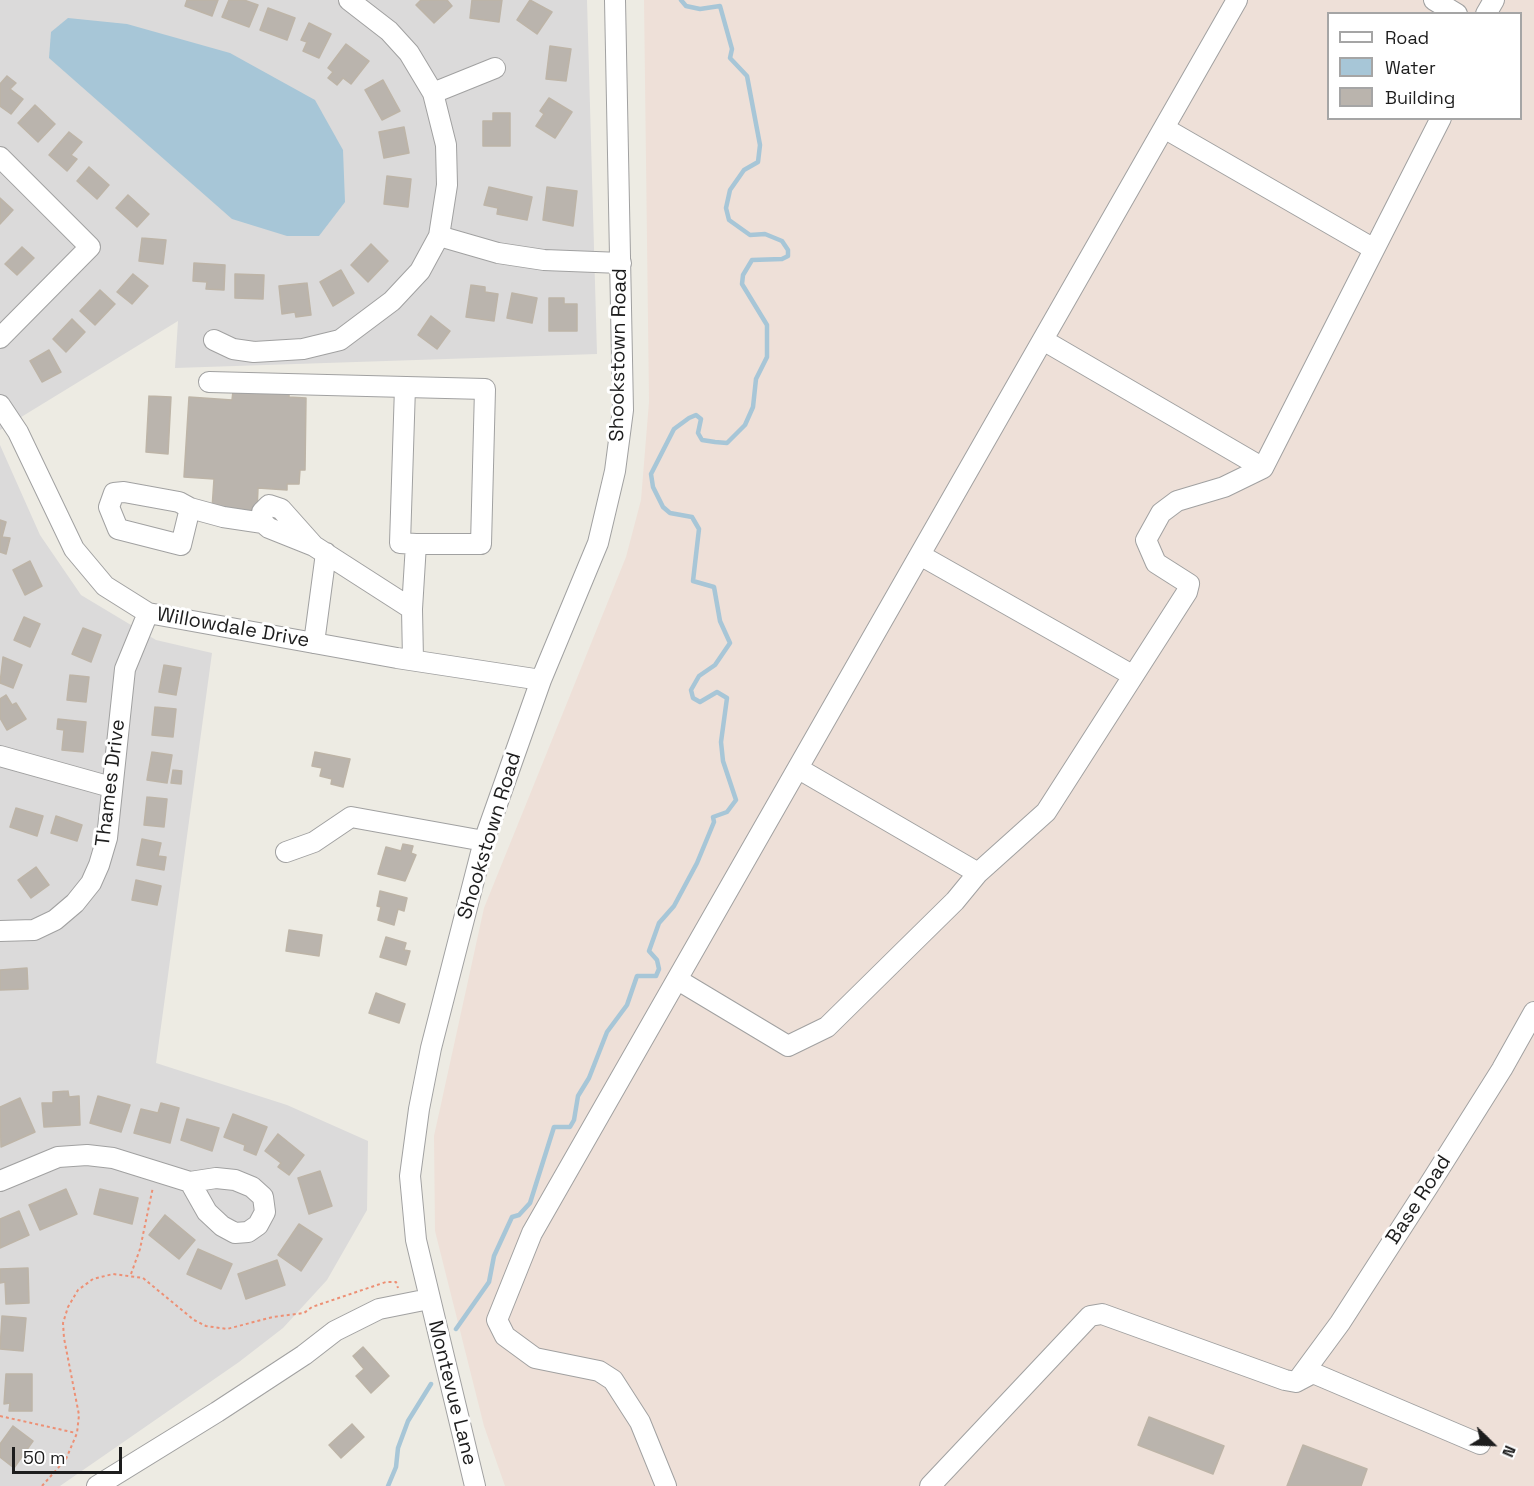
<!DOCTYPE html>
<style>
body{margin:0}
#map{position:relative;width:1534px;height:1486px;overflow:hidden;background:#edebe3;font-family:"Space Grotesk",sans-serif}
canvas{display:block}
.legend{position:absolute;left:1327px;top:12px;width:195px;height:108px;box-sizing:border-box;background:#fff;border:2px solid #a5a5a5;margin:0;padding:8px 10px;list-style:none;font-size:18px;color:#1d1d1d}
.legend li{display:flex;align-items:center;gap:12px;height:30px}
.legend b{width:30px;border:2px solid #a5a5a5}
.north{position:absolute;left:1462px;top:1414px;width:60px;height:60px;-webkit-text-stroke:4px #fff;paint-order:stroke;rotate:113deg;font-size:16px;font-weight:700;line-height:24px;text-align:center;color:#1d1d1d}
.north::after{content:'';display:block;margin:auto;width:21px;height:27px;background:#1d1d1d;clip-path:polygon(50% 0,100% 100%,50% 72%,0 100%)}
.scale{position:absolute;left:12px;top:1447px;width:110px;height:27px;box-sizing:border-box;border:3px solid #1d1d1d;border-top:0;padding-left:8px;font-size:18px;line-height:21px;white-space:nowrap;color:#1d1d1d;-webkit-text-stroke:4px #fff;paint-order:stroke}
</style>
<div id="map">
<canvas width="1534" height="1486"></canvas>
<ul class="legend">
<li><b style="height:8px;background:#fff"></b>Road</li>
<li><b style="height:16px;background:#a7c6d7"></b>Water</li>
<li><b style="height:16px;background:#bab4ad"></b>Building</li>
</ul>
<div class="north">N</div>
<div class="scale">50 m</div>
</div>
<script>
const g = document.querySelector('canvas').getContext('2d');
g.lineJoin = 'round';
function paint(path, color) { g.fillStyle = color; g.fill(path, 'evenodd'); }
const toPath = rows => new Path2D(rows.map(r => 'M' + r).join(''));
function strokePath(path, color, width, dash) { g.strokeStyle = color; g.lineWidth = width; g.lineCap = dash ? 'butt' : 'round'; g.setLineDash(dash || []); g.stroke(path); }
function write(font, color, halo, rows, align = 'center') {
  g.font = font + ' "Space Grotesk",sans-serif'; g.lineWidth = 6; g.setLineDash([]); g.textBaseline = 'middle'; g.strokeStyle = halo; g.fillStyle = color; for (const [text, x, y, turn = 0] of rows) {
    g.save(); g.translate(x, y); g.rotate((+turn || 0) * Math.PI / 180); g.textAlign = isNaN(turn) ? turn : align; if (halo) g.strokeText(text, 0, 0); g.fillText(text, 0, 0); g.restore();
  }
}
const residential = toPath([
 [0,0,587,0,597,354,175,368,178,321,0,430],
 [0,445,40,535,81,595,156,640,212,653,156,1063,287,1105,368,1141,367,1210,327,1280,283,1328,239,1362,60,1486,0,1486]
]);
const military = toPath([
 [644,0,1534,0,1534,1486,505,1486,484,1426,435,1231,434,1136,484,908,626,557,641,500,649,402],
 [1328,14,1520,14,1520,118,1328,118]
]);
const water = toPath([
 [68,18,127,24,230,53,315,100,343,150,345,202,319,236,287,236,232,219,49,58,51,32]
]);
const stream = toPath([
 [456,1329,489,1282,494,1256,512,1217,519,1215,530,1203,554,1127,570,1127,574,1120,578,1096,589,1078,607,1032,627,1005,637,976,656,976,659,969,657,960,649,951,659,923,674,906,697,863,714,822,713,817,727,812,736,800,723,761,721,742,727,698,717,692,700,702,693,698,691,690,699,676,715,665,730,643,720,621,714,587,693,581,699,529,692,517,670,513,663,507,653,487,651,474,674,429,689,418,696,415,701,419,698,433,702,440,715,442,727,443,745,425,753,407,756,379,767,357,767,325,742,284,743,275,752,260,782,259,788,256,788,250,782,241,765,234,750,235,729,220,726,208,730,190,744,170,758,162,760,145,747,76,730,58,732,49,720,6,700,9,686,6,681,0],
 [388,1486,396,1467,398,1448,408,1421,431,1384]
]);
const building = toPath([
 [187,0,218,0,212,16,185,6,187,0],
 [229,0,244,0,258,5,249,27,222,17,229,0],
 [421,0,447,0,452,6,434,23,416,5,421,0],
 [472,0,502,0,499,22,470,18,472,0],
 [530,0,552,12,537,34,517,20,530,0],
 [268,8,295,18,287,40,260,30,268,8],
 [309,23,331,34,319,58,303,51,307,42,301,40,309,23],
 [346,44,369,61,351,84,343,78,337,85,328,78,333,72,328,68,346,44],
 [550,46,571,49,566,81,546,79,550,46],
 [7,76,16,83,10,89,23,99,11,114,0,106,0,84,7,76],
 [383,80,400,111,382,120,365,90,383,80],
 [549,98,572,112,555,138,536,126,544,114,540,111,549,98],
 [35,105,55,124,38,142,18,123,35,105],
 [493,113,510,113,510,146,483,146,483,121,493,121,493,113],
 [404,127,409,153,384,158,379,132,404,127],
 [69,132,82,142,71,155,77,159,67,171,49,155,69,132],
 [89,167,109,185,97,199,77,181,89,167],
 [387,176,411,179,408,207,384,204,387,176],
 [489,187,532,197,527,220,497,214,498,208,484,205,489,187],
 [547,187,577,191,573,226,543,220,547,187],
 [128,195,149,214,137,227,116,208,128,195],
 [0,198,13,210,0,224,0,198],
 [142,238,166,240,163,264,139,261,142,238],
 [371,244,388,261,368,282,351,265,371,244],
 [22,247,34,258,17,275,5,264,22,247],
 [194,263,225,265,224,290,206,289,207,282,193,281,194,263],
 [341,270,354,293,333,306,320,282,341,270],
 [133,274,148,286,132,304,117,292,133,274],
 [235,274,264,275,263,299,235,298,235,274],
 [307,283,311,315,296,317,295,312,282,314,279,286,307,283],
 [471,285,485,287,485,292,498,294,494,321,466,317,471,285],
 [100,290,115,304,95,325,80,311,100,290],
 [512,293,537,298,532,323,507,318,512,293],
 [549,298,564,298,564,304,577,304,577,331,549,331,549,298],
 [431,316,450,331,437,349,418,335,431,316],
 [72,319,85,332,66,352,53,339,72,319],
 [49,350,61,372,42,382,30,361,49,350],
 [233,391,289,394,289,397,306,398,305,470,300,470,299,484,287,484,287,490,258,488,257,512,212,509,214,479,184,477,189,397,232,400,233,391],
 [149,396,171,397,168,454,146,452,149,396],
 [0,520,6,522,2,537,10,538,6,554,0,552,0,520],
 [30,561,42,586,25,595,13,570,30,561],
 [24,617,40,624,30,647,14,640,24,617],
 [83,628,101,635,91,662,72,654,83,628],
 [3,657,22,665,13,688,0,683,3,657],
 [164,665,181,668,176,695,159,692,164,665],
 [70,675,89,677,86,702,67,700,70,675],
 [6,695,12,705,16,703,26,719,7,730,0,718,0,699,6,695],
 [155,707,176,709,173,737,152,735,155,707],
 [58,719,86,722,83,752,62,750,64,730,57,729,58,719],
 [152,752,172,755,167,783,147,780,152,752],
 [315,752,350,759,343,787,331,784,332,779,320,776,322,768,312,766,315,752],
 [173,770,182,771,181,784,171,783,173,770],
 [147,797,167,799,164,827,144,825,147,797],
 [16,808,43,816,37,836,10,827,16,808],
 [56,816,82,825,77,841,51,833,56,816],
 [142,839,161,843,158,856,166,857,164,870,137,865,142,839],
 [403,844,413,846,411,853,416,855,405,881,378,874,386,847,401,851,403,844],
 [36,867,49,885,31,898,18,880,36,867],
 [136,880,161,886,157,905,132,900,136,880],
 [380,891,407,898,404,911,398,909,394,925,378,920,381,907,377,906,380,891],
 [289,930,322,935,319,956,286,951,289,930],
 [386,937,406,943,404,950,410,951,406,965,380,957,386,937],
 [27,968,28,989,0,990,0,970,27,968],
 [376,993,405,1004,399,1023,369,1013,376,993],
 [68,1091,69,1097,79,1096,80,1125,44,1127,42,1103,53,1103,53,1092,68,1091],
 [98,1096,130,1105,121,1132,90,1123,98,1096],
 [20,1098,35,1132,1,1147,0,1107,20,1098],
 [161,1103,179,1108,170,1143,134,1133,141,1109,158,1113,161,1103],
 [233,1114,267,1127,256,1155,244,1150,245,1145,224,1137,233,1114],
 [187,1119,219,1128,212,1151,181,1140,187,1119],
 [278,1134,304,1155,289,1175,278,1167,281,1163,265,1151,278,1134],
 [320,1171,332,1206,309,1214,298,1178,320,1171],
 [66,1189,77,1214,40,1230,29,1205,66,1189],
 [100,1189,138,1198,132,1224,94,1214,100,1189],
 [19,1211,29,1235,0,1248,0,1219,19,1211],
 [165,1215,195,1240,179,1259,149,1235,165,1215],
 [299,1224,322,1239,301,1271,278,1255,299,1224],
 [198,1249,232,1264,221,1289,187,1274,198,1249],
 [277,1260,285,1285,246,1299,238,1274,277,1260],
 [28,1268,29,1303,6,1304,5,1282,0,1283,0,1269,28,1268],
 [2,1316,26,1318,23,1351,0,1349,2,1316],
 [363,1347,389,1376,371,1393,356,1376,364,1369,353,1356,363,1347],
 [6,1374,32,1374,32,1411,9,1411,10,1403,4,1404,6,1374],
 [1149,1417,1224,1446,1213,1474,1138,1445,1149,1417],
 [352,1424,364,1437,341,1458,329,1445,352,1424],
 [13,1426,33,1441,14,1468,0,1457,0,1444,13,1426],
 [1303,1445,1367,1469,1361,1486,1287,1486,1303,1445]
]);
const path = toPath([
 [131,1274,140,1249,153,1187],
 [0,1416,76,1433],
 [42,1486,66,1459,77,1433,79,1415,64,1338,63,1323,68,1307,78,1290,93,1279,113,1274,143,1278,194,1320,206,1326,227,1329,273,1317,304,1313,312,1307,386,1282,396,1282,398,1288]
]);
const minor = toPath([
 [1434,0,1457,14],
 [1486,14,1494,0],
 [433,93,495,68],
 [1164,128,1374,249],
 [0,157,90,247,0,338],
 [439,236,498,253,544,260,621,263],
 [214,340,233,349,254,352,303,349,340,340,392,301,420,271,439,236,447,185,446,145,433,93,409,53,389,31,349,0],
 [1043,340,1263,468],
 [209,382,485,389,481,544,416,544,412,609],
 [405,387,400,543,416,544],
 [0,405,18,432,74,549,105,586,148,613,397,658,541,680],
 [190,508,179,502,124,492,114,493,109,507,118,529,181,545,190,508,223,517,263,523],
 [314,546,269,528,263,523,262,512,269,505,281,509,314,546,412,609,413,660],
 [920,555,1132,675],
 [314,643,326,553],
 [0,756,111,787],
 [799,769,978,873],
 [286,852,314,842,351,817,484,841],
 [0,931,34,930,55,920,75,903,91,883,99,865,107,838,125,669,148,613],
 [678,980,788,1046,827,1027,955,901,978,873,1046,812,1187,592,1189,584,1156,563,1146,540,1161,513,1177,501,1224,487,1263,468,1441,118],
 [0,1181,58,1157,87,1155,113,1158,190,1182,216,1178,235,1180,252,1187,263,1197,265,1212,258,1225,248,1232,235,1233,222,1226,207,1212,190,1182],
 [1298,1380,1340,1323,1429,1185,1502,1069,1534,1012],
 [97,1486,217,1412,304,1355,335,1331,379,1309,429,1299],
 [475,1486,416,1240,410,1176,419,1109,431,1048,484,841,541,680,598,543,615,471,623,410,615,0],
 [666,1486,640,1422,613,1380,599,1371,535,1358,505,1336,497,1320,532,1233,1237,0],
 [930,1486,1090,1316,1102,1314,1285,1380,1296,1382,1313,1373,1480,1444]
]);
const streetNames = [
 ["Shookstown Road",619,355,-89],
 ["Willowdale Drive",233,628,10],
 ["Thames Drive",111,783,-83],
 ["Shookstown Road",490,836,-73],
 ["Base Road",1419,1200,-57],
 ["Montevue Lane",452,1393,76]
];
paint(residential, '#dbdada');
paint(military, '#eee0d8');
paint(water, '#a7c6d7');
strokePath(stream, '#a7c6d7', 4.5);
paint(building, '#bab4ad');
strokePath(building, '#bdb4a7', 1.5);
strokePath(minor, '#a1a1a1', 22);
strokePath(path, '#ed9075', 2, [3, 3]);
strokePath(minor, '#fff', 20);
write('20px', '#1d1d1d', '#fff', streetNames);
</script>
